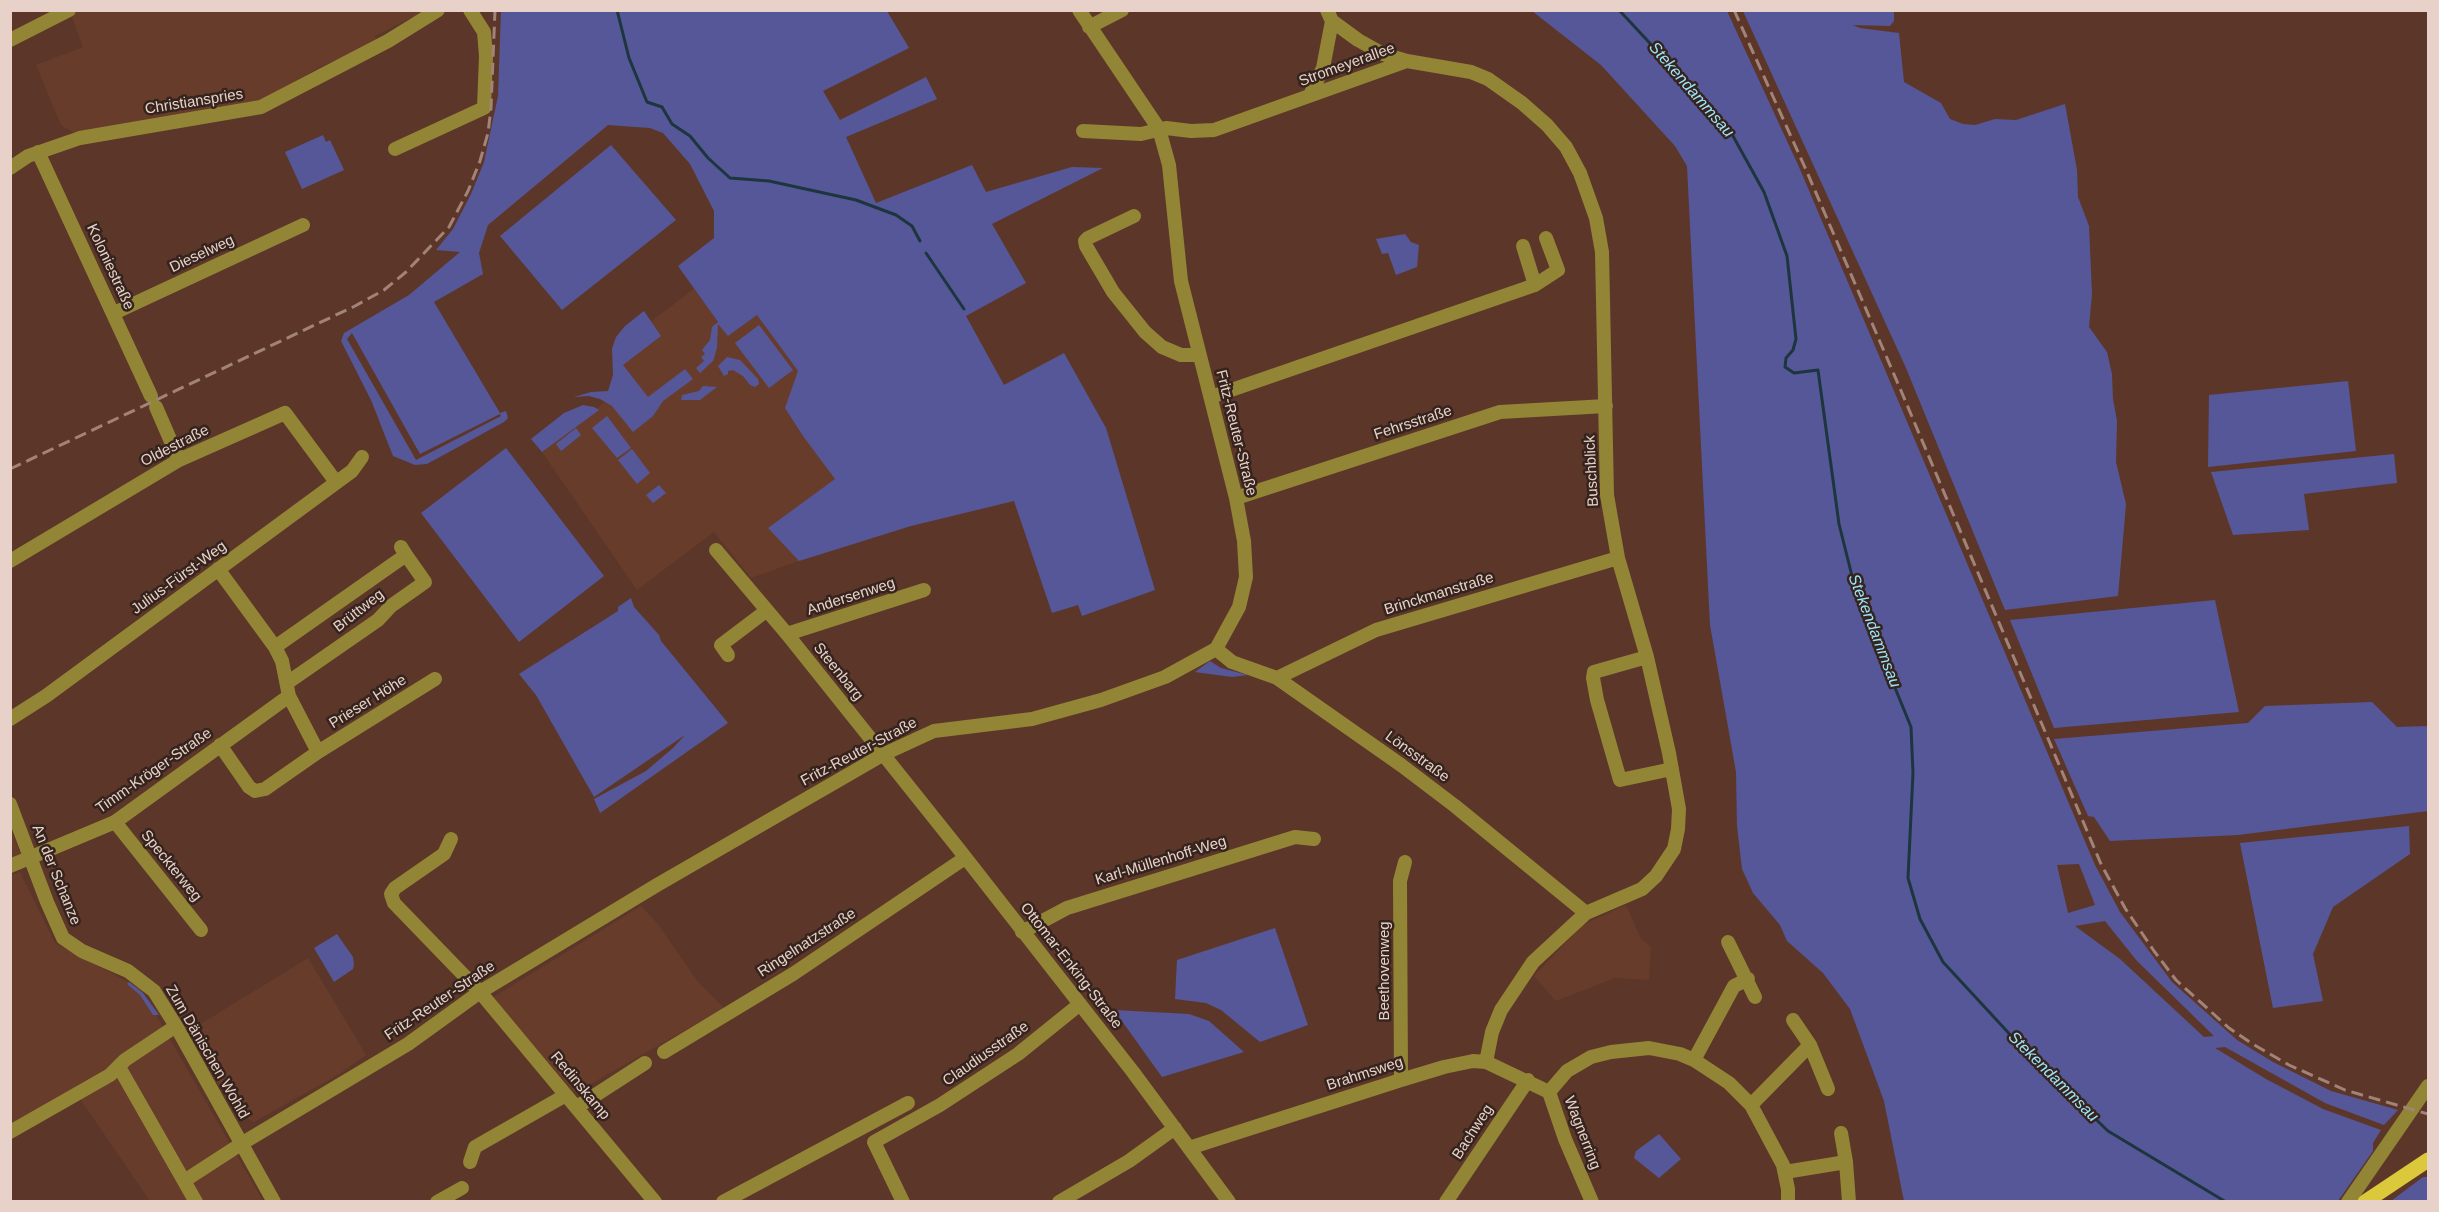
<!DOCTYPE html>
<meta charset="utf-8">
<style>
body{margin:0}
#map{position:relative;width:2439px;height:1212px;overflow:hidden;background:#5c3729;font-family:Helvetica,sans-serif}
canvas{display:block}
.frame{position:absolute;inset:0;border:12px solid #e8d1c8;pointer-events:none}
</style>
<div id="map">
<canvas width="2439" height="1212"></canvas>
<div class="frame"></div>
</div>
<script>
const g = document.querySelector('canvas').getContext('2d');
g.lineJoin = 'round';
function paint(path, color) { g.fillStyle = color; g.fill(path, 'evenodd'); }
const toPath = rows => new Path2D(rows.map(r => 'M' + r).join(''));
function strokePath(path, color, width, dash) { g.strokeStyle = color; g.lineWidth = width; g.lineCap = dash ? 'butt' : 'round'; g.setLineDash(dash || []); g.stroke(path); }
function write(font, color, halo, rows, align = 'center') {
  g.font = font + ' Helvetica,sans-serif'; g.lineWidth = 5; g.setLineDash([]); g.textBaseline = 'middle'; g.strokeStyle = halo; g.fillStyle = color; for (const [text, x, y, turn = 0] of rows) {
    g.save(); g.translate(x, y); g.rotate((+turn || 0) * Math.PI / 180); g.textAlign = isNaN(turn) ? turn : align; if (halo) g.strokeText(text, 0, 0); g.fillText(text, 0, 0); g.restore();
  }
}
const built = toPath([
 [78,11,424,11,375,36,377,42,318,68,267,97,244,107,76,134,61,125,36,65,83,47,71,14],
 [694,289,728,336,757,315,798,371,803,436,836,479,768,528,799,561,751,578,714,532,637,590,542,452,616,393,615,358,633,335],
 [10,829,21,854,11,859,10,859],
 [20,872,55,943,141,989,263,1201,150,1201,76,1093,11,1127,10,876],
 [1626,905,1641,939,1651,947,1649,980,1615,978,1556,1001,1534,976,1583,925],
 [641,906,657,923,699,983,724,1008,575,1093,492,998],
 [308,958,366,1055,339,1074,254,1122,237,1112,186,1033]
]);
const green = toPath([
 [501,11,887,11,909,48,823,91,840,120,926,77,937,99,846,137,876,203,972,165,986,192,1072,167,1103,168,992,224,1026,283,966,316,1004,385,1064,353,1106,428,1155,590,1082,616,1078,605,1052,613,1014,501,911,526,799,561,768,528,835,479,803,436,785,408,798,371,757,315,728,336,718,324,717,348,713,361,700,373,696,368,704,361,701,357,705,354,702,350,710,340,712,327,718,322,678,266,714,238,714,211,690,164,663,133,650,128,608,125,488,225,479,253,483,274,434,302,500,413,506,411,508,418,504,422,427,464,415,465,393,456,371,400,341,341,344,333,409,295,460,252,436,250,453,229,471,194,484,162,498,96],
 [352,333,420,454,500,414,501,416,416,460,347,339],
 [1532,11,1727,11,1799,167,2095,865,2120,912,2172,982,2237,1040,2273,1062,2331,1091,2398,1110,2384,1125,2325,1103,2225,1047,2215,1048,2266,1079,2323,1109,2381,1130,2373,1143,2373,1151,2338,1201,1904,1201,1884,1101,1850,1009,1823,973,1787,941,1780,925,1753,893,1742,869,1737,826,1736,772,1710,625,1687,166,1675,146,1601,65],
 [2079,864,2095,905,2068,913,2057,865],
 [2105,921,2137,961,2214,1036,2204,1037,2120,959,2075,926],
 [1743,11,1894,11,1894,21,1890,26,1853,25,1860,28,1899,33,1904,82,1941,103,1950,119,1963,124,1975,125,1995,119,2016,120,2065,104,2077,170,2078,197,2089,226,2092,294,2089,327,2107,352,2112,374,2113,399,2117,421,2116,462,2126,504,2118,596,2005,610,1906,368],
 [323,135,326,142,330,140,344,170,302,189,285,152],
 [611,145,676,220,562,310,500,236],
 [1405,234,1411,242,1419,245,1417,267,1396,275,1388,253,1382,254,1376,239],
 [644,311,661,336,623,365,648,397,685,369,693,379,663,401,653,416,633,432,612,406,600,399,589,396,574,397,591,392,608,391,613,375,612,349,616,337,625,326],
 [759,325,793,370,769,388,735,343],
 [727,357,740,360,758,379,759,384,755,387,750,385,743,376,733,370,728,371,728,374,724,376,718,366],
 [2348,381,2356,451,2208,467,2209,395],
 [703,386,717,387,700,400,681,400,682,395,699,391],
 [583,405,594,407,599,410,542,452,531,439,564,413],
 [607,416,631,448,617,458,592,428],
 [576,428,581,435,561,451,556,444],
 [506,448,604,576,519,642,421,513],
 [632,449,650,473,637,484,618,460],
 [2394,454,2397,483,2304,494,2309,530,2233,535,2211,472],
 [659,485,666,493,653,503,646,495],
 [631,598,634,607,659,635,661,641,728,723,600,813,594,799,646,771,673,748,685,735,594,797,536,695,519,674,618,611,618,607],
 [2215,600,2239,712,2054,728,2010,620],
 [1210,661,1221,668,1248,675,1232,677,1195,672],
 [2372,702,2397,727,2428,726,2428,811,2238,835,2110,841,2094,817,2088,816,2054,739,2248,723,2265,706],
 [2409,826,2410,854,2333,907,2313,954,2323,1001,2273,1008,2240,843],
 [1275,928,1308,1025,1260,1042,1221,1010,1206,1003,1175,999,1177,960],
 [337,934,353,957,354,964,353,969,334,982,314,948],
 [129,982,143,993,159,1015,153,1015,140,995,127,984],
 [1114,1010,1189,1014,1209,1021,1244,1052,1162,1077],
 [1659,1134,1681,1159,1659,1178,1634,1158,1636,1151],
 [2423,1177,2428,1177,2428,1201,2391,1201]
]);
const stream = toPath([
 [617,10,629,58,647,102,662,107,672,124,690,136,708,158,730,178,769,181,856,200,896,215,912,226,920,241],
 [1619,10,1728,127,1764,192,1787,256,1796,339,1793,350,1786,358,1785,367,1794,373,1818,370,1839,524,1856,592,1911,727,1913,773,1908,878,1920,919,1943,962,2028,1054,2108,1131,2226,1202],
 [926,253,964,309]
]);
const minor = toPath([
 [1327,10,1332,21,1358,40,1383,54,1407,61],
 [1089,27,1122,10],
 [10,40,69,10],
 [1310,95,1323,68,1332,21],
 [1083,131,1141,134,1166,128,1191,131,1214,130,1407,61,1471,72,1488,79,1522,103,1547,125,1566,147,1580,173,1596,218,1602,252,1607,495,1618,558,1647,657,1669,753,1679,809,1678,829,1674,849,1656,876,1642,889,1586,913,1533,962,1501,1010,1492,1032,1486,1062],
 [395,149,484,108,486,56,484,32,470,10],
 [38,152,151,396],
 [10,168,28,156,80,138,261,107,388,41,438,10],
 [1134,216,1088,238,1085,241,1086,246,1113,292,1145,332,1162,347,1181,355,1199,355],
 [1523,246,1535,285],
 [114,313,303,225],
 [1211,397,1535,285,1558,270,1546,238],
 [156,407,179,460],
 [1236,498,1500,412,1606,406],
 [716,550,787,634,958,848,1133,1072,1229,1202],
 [10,561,179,460,285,413,336,482],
 [218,569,275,647,282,661,289,696,318,752,265,789,255,791,249,787,220,745],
 [787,634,924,590],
 [275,647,406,555,401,547],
 [1216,649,1232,662,1277,678,1401,765,1455,806,1586,913],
 [728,655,721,645,766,611],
 [1647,657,1594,672,1593,678,1597,700,1620,780,1672,769],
 [1277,678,1376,630,1618,558],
 [287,683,378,620,391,606,425,582,406,555],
 [10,719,46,696,352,471,362,457],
 [318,752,435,679],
 [10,804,47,902,63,938,82,951,128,971,154,991,176,1026,274,1202],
 [115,822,201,930],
 [451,839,444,854,395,888,391,894,394,903,480,992,655,1202],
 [10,866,115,822,289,696],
 [1022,932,1067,908,1295,837,1314,839],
 [1728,942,1755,997],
 [1793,1020,1810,1045,1828,1089],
 [664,1052,793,974,965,858],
 [1694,1060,1734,986,1748,979],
 [119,1067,196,1202],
 [1401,1080,1400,881,1405,862],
 [1549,1092,1567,1071,1591,1057,1611,1052,1649,1048,1680,1054,1694,1060,1729,1083,1751,1105,1783,1165,1788,1189,1788,1202],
 [1549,1092,1565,1139,1592,1202],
 [1751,1105,1810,1045],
 [577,1107,645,1063],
 [10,1132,110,1075,125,1060,176,1026],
 [1841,1133,1846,1162,1849,1202],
 [1189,1148,1401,1080,1444,1067,1473,1061,1486,1062,1549,1092],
 [470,1162,475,1147,566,1095],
 [1785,1172,1846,1162],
 [184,1181,241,1144,408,1044,480,992,657,885,884,754,934,731,1032,719,1101,700,1165,677,1216,649,1239,607,1246,577,1244,541,1236,498,1181,281,1169,165,1159,129,1079,10],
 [437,1202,462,1188],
 [723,1202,908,1103],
 [903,1202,874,1142,940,1105,1018,1054,1080,1004],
 [1059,1202,1129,1161,1175,1128],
 [1446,1202,1528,1080],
 [2348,1202,2428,1086]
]);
const major = toPath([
 [2365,1202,2428,1160]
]);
const rail = toPath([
 [1734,10,1807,172,1902,393,2101,864,2125,908,2154,951,2176,980,2229,1028,2251,1043,2289,1065,2345,1090,2428,1114],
 [10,469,355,306,384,290,406,272,449,227,468,191,480,161,488,133,491,108,495,10]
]);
const streetNames = [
 ["Stromeyerallee",1347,65,-20],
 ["Christianspries",194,102,-9],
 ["Dieselweg",202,254,-25],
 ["Koloniestraße",110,267,65],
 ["Fehrsstraße",1413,423,-18],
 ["Fritz-Reuter-Straße",1236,433,76],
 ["Oldestraße",175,446,-27],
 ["Buschblick",1592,471,-93],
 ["Julius-Fürst-Weg",179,578,-36],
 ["Brinckmanstraße",1439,594,-17],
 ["Andersenweg",851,597,-18],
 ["Brüttweg",359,611,-38],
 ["Steenbarg",838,672,51],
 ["Prieser Höhe",368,702,-32],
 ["Fritz-Reuter-Straße",859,752,-28],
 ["Lönsstraße",1417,757,36],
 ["Timm-Kröger-Straße",154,771,-35],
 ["Karl-Müllenhoff-Weg",1161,861,-17],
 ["Speckterweg",171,866,51],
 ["An der Schanze",56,875,68],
 ["Ringelnatzstraße",807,943,-33],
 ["Ottomar-Enking-Straße",1071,966,52],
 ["Beethovenweg",1385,971,-90],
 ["Fritz-Reuter-Straße",440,1001,-34],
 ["Zum Dänischen Wohld",207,1052,60],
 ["Claudiusstraße",986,1054,-35],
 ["Brahmsweg",1365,1074,-18],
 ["Redinskamp",580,1086,50],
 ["Bachweg",1473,1132,-57],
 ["Wagnerring",1582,1133,69]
];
const waterNames = [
 ["Stekendammsau",1691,90,49],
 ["Stekendammsau",1874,631,69],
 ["Stekendammsau",2053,1077,45]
];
paint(built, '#683c2b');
paint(green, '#565799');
strokePath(stream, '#1d353d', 3);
strokePath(minor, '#928636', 14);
strokePath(major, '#dbc83b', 15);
strokePath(rail, '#a18378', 3, [12, 6]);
write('15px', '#e8d1c8', '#35241d', streetNames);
write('italic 16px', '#9ce3fc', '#35241d', waterNames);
</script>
